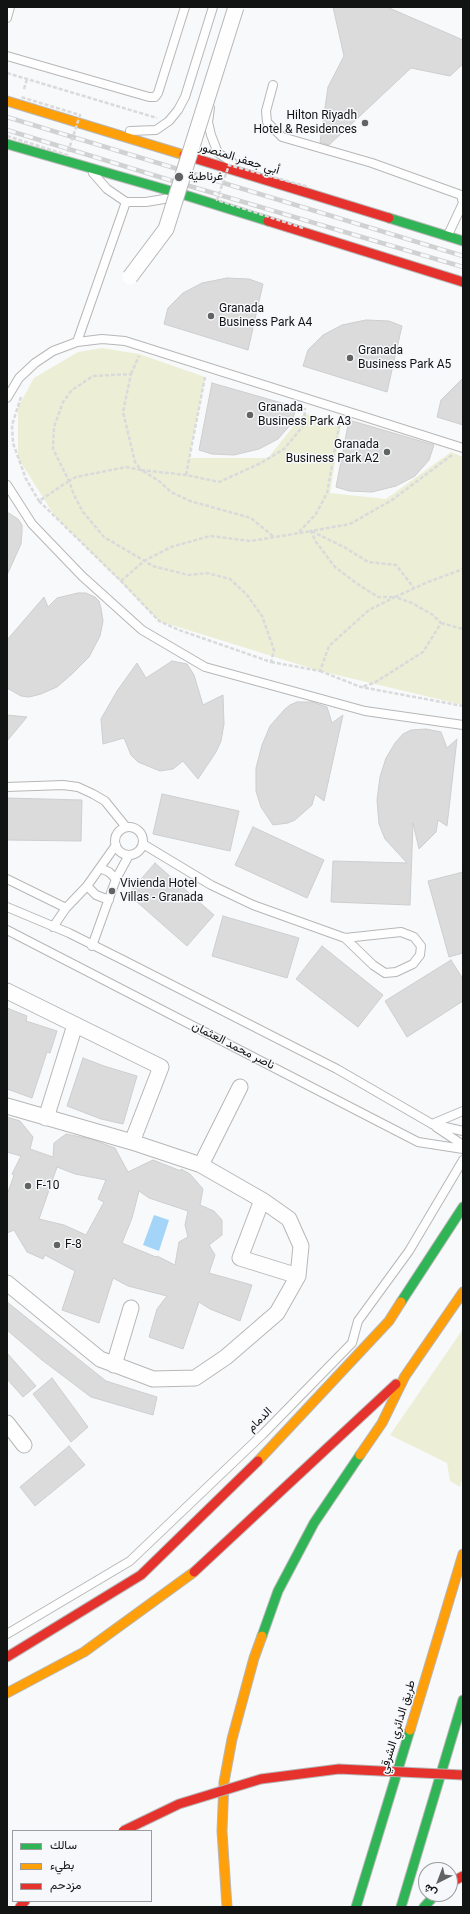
<!DOCTYPE html>
<meta charset="utf-8">
<style>
body{margin:0}
#map{position:relative;width:470px;height:1914px;overflow:hidden;background:#f8f9fa;font-family:Roboto,Vazirmatn,sans-serif}
canvas{display:block}
.frame{position:absolute;inset:0;border:8px solid #121313;pointer-events:none}
.legend{position:absolute;left:12px;top:1830px;width:140px;height:72px;box-sizing:border-box;background:#f7f8fb;border:1px solid #9b9c9e;margin:0;padding:5px 7px;list-style:none;font-size:12px;color:#121313}
.legend li{display:flex;align-items:center;gap:8px;height:20px}
.legend b{width:20px;border:1px solid #9b9c9e}
.north{position:absolute;left:418px;top:1862px;width:40px;height:40px;box-sizing:border-box;background:#f7f8fb;border:1px solid #9b9c9e;border-radius:50%;rotate:222deg;font-size:11px;font-weight:700;line-height:16px;text-align:center;color:#121313}
.north::after{content:'';display:block;margin:auto;width:14px;height:18px;background:#626464;clip-path:polygon(50% 0,100% 100%,50% 72%,0 100%)}
</style>
<div id="map">
<canvas width="470" height="1914"></canvas>
<div class="frame"></div>
<ul class="legend">
<li><b style="height:5px;background:#30b455"></b>سالك</li>
<li><b style="height:5px;background:#ff9f0a"></b>بطيء</li>
<li><b style="height:5px;background:#e5322d"></b>مزدحم</li>
</ul>
<div class="north">ش</div>
</div>
<script>
const g = document.querySelector('canvas').getContext('2d');
g.lineJoin = 'round';
function paint(path, color) { g.fillStyle = color; g.fill(path, 'evenodd'); }
const toPath = rows => new Path2D(rows.map(r => 'M' + r).join(''));
function strokePath(path, color, width, dash) { g.strokeStyle = color; g.lineWidth = width; g.lineCap = dash ? 'butt' : 'round'; g.setLineDash(dash || []); g.stroke(path); }
function write(font, color, halo, rows, align = 'center') {
  g.font = font + ' Roboto,Vazirmatn,sans-serif'; g.lineWidth = 3; g.setLineDash([]); g.textBaseline = 'middle'; g.strokeStyle = halo; g.fillStyle = color; for (const [text, x, y, turn = 0] of rows) {
    g.save(); g.translate(x, y); g.rotate((+turn || 0) * Math.PI / 180); g.textAlign = isNaN(turn) ? turn : align; if (halo) g.strokeText(text, 0, 0); g.fillText(text, 0, 0); g.restore();
  }
}
const green = toPath([
 [102,348,139,354,205,377,189,458,268,458,304,413,341,425,330,493,386,499,451,452,463,457,463,705,320,671,159,621,54,515,18,458,18,407,34,378,78,352],
 [463,1329,463,1476,460,1487,450,1481,447,1463,390,1435]
]);
const water = toPath([
 [154,1215,169,1220,159,1251,143,1245]
]);
const building = toPath([
 [333,7,387,7,463,40,463,64,450,76,411,68,329,145,320,142,328,87,344,56,333,7],
 [227,278,249,279,263,284,248,350,164,324,168,308,183,293,202,283,227,278],
 [366,320,389,321,402,326,387,392,303,366,308,350,323,335,342,325,366,320],
 [463,378,463,425,437,417,441,400,463,378],
 [212,383,296,407,292,423,278,439,259,449,234,455,212,454,199,450,212,383],
 [349,420,434,445,429,460,415,476,396,486,372,492,349,491,336,487,349,420],
 [7,512,18,519,22,525,22,532,21,544,7,575,7,512],
 [78,593,86,593,95,597,99,601,101,608,103,621,100,636,89,657,72,674,57,687,41,694,29,697,21,696,7,688,7,640,44,597,48,607,57,598,78,593],
 [172,661,187,664,194,675,203,705,223,695,224,724,221,741,216,752,198,779,183,761,173,769,160,771,138,762,131,755,124,738,103,744,101,719,117,691,137,663,146,678,172,661],
 [297,702,312,702,327,707,332,723,343,715,324,801,315,794,312,805,295,820,288,823,273,825,261,807,256,791,256,768,262,745,270,726,285,709,290,705,297,702],
 [7,715,27,717,7,741,7,715],
 [426,729,441,732,447,748,457,739,447,826,438,820,436,832,419,849,413,823,410,905,331,902,333,861,407,863,385,839,379,824,377,800,380,777,386,758,395,743,403,734,411,730,426,729],
 [162,794,239,811,230,851,153,834,162,794],
 [7,798,82,800,81,841,7,840,7,798],
 [253,827,324,860,307,898,235,865,253,827],
 [155,863,214,915,187,946,128,894,155,863],
 [463,872,463,953,449,957,428,881,463,872],
 [223,916,299,938,287,978,212,956,223,916],
 [322,946,383,995,358,1027,296,979,322,946],
 [451,960,463,979,463,1001,407,1037,385,1001,451,960],
 [7,1008,27,1016,26,1021,57,1031,50,1053,47,1052,32,1098,7,1089,7,1008],
 [83,1058,104,1066,137,1076,123,1124,101,1119,67,1106,83,1058],
 [7,1117,20,1121,33,1137,30,1149,53,1157,54,1143,66,1134,91,1139,115,1148,128,1172,153,1160,181,1171,181,1169,190,1174,203,1189,200,1205,214,1211,222,1220,222,1235,209,1245,215,1255,209,1273,252,1285,240,1321,210,1309,199,1302,183,1349,149,1337,157,1309,167,1296,128,1286,113,1278,99,1323,62,1310,75,1271,45,1255,43,1259,27,1252,14,1230,7,1233,7,1195,14,1175,12,1174,21,1156,7,1152,7,1117],
 [57,1167,75,1174,106,1180,98,1199,104,1202,86,1235,64,1225,39,1219,57,1167],
 [139,1191,149,1198,188,1211,185,1225,188,1237,179,1242,175,1265,157,1256,156,1257,122,1243,132,1218,139,1191],
 [7,1302,106,1381,157,1397,153,1415,91,1397,42,1360,7,1330,7,1302],
 [7,1353,36,1386,23,1397,7,1379,7,1353],
 [52,1378,88,1427,71,1442,33,1394,52,1378],
 [69,1446,85,1465,35,1506,20,1487,69,1446]
]);
const path = toPath([
 [7,73,157,118],
 [24,89,27,79],
 [131,374,139,356],
 [21,397,12,425,13,443,26,479,39,501],
 [452,455,392,500,350,524,311,531,316,542,335,567,356,583,378,597,395,597,428,582,463,569],
 [141,470,186,475,219,482,259,464,284,449,304,425,305,408],
 [143,471,159,481,171,492,190,501,251,518,274,537],
 [186,475,205,377],
 [69,481,39,501,121,581,159,621,179,630,271,662,274,650,262,616,247,595,230,579,207,573,188,575,153,566,104,537,83,512,74,495,69,481,53,449,54,427,63,402,72,390,93,376,131,374,123,412,135,462,141,470,126,467,76,477,69,481],
 [299,532,316,514,327,493,340,420],
 [121,581,144,561,171,547,210,536,251,541,311,531,344,547,368,562,396,565,414,588],
 [441,623,463,629],
 [271,662,320,671,329,646,369,610,395,597,412,603,433,615,441,623,423,652,374,683,361,687],
 [320,671,361,687,463,706]
]);
const lane = toPath([
 [7,18,10,7],
 [7,56,149,97,155,97,158,93,185,7],
 [273,85,266,111,267,122,282,137,372,163,461,195,463,203,448,235],
 [210,108,208,122,211,135,218,153,232,162],
 [130,131,156,130,169,121,178,110,185,97,213,7],
 [93,173,107,189,126,202,146,202,170,198],
 [77,342,126,202],
 [7,398,19,378,35,363,53,351,77,342,102,339,125,341,463,448],
 [7,485,32,524,82,576,142,630,205,667,365,711,463,725],
 [7,787,63,785,78,787,93,794,105,801,126,827],
 '115 841a14 14 0 1 1 28 0a14 14 0 1 1-28 0Z',
 [143,844,211,885,253,905,345,938,401,932,414,937,421,946,420,955,413,964,396,972,385,973,373,965,345,938],
 [100,868,109,872,116,879],
 [7,879,66,908],
 [87,886,96,895,109,900],
 [7,907,69,933,123,960,337,1069,432,1124,463,1131],
 [53,927,66,908,87,886,116,845],
 [7,930,418,1142,463,1149],
 [92,946,116,879,129,855],
 [432,1124,463,1111],
 [436,1127,463,1145],
 [7,1634,130,1561,263,1434,352,1343,358,1321,409,1251,463,1160]
]);
const street = toPath([
 [7,991,161,1067,132,1142],
 [7,1106,132,1142,201,1165,262,1200,289,1219,301,1246,298,1276,277,1313,226,1357,195,1378,153,1379,100,1359,7,1283],
 [46,1118,75,1025],
 [201,1165,240,1087],
 [262,1200,240,1258,298,1276],
 [114,1365,131,1308],
 [7,1423,24,1445]
]);
const fast = toPath([
 [7,144,188,196,268,221],
 [389,218,463,241],
 [401,1302,463,1207],
 [262,1636,278,1591,314,1523,360,1455],
 [356,1907,410,1730],
 [401,1907,463,1700],
 [424,1907,436,1894]
]);
const slow = toPath([
 [7,101,184,155],
 [360,1455,382,1423,405,1376,463,1292],
 [258,1461,389,1321,401,1302],
 [7,1693,84,1652,194,1572],
 [410,1730,463,1554],
 [227,1907,222,1831,224,1782,232,1739,254,1658,262,1636]
]);
const jam = toPath([
 [184,155,389,218],
 [268,221,463,282],
 [194,1572,396,1384],
 [7,1657,141,1575,258,1461],
 [450,1883,463,1876],
 [20,1907,25,1901]
]);
const rail = toPath([
 [7,117,463,256],
 [7,130,176,182,463,267]
]);
const pathBridge = toPath([
 [7,136,67,155,80,115,21,97],
 [303,228,217,200,229,165,309,187]
]);
const streetBridge = toPath([
 [130,277,166,229,236,7]
]);
const jamBridge = toPath([
 [123,1831,179,1804,261,1779,339,1769,463,1775]
]);
const markers = [
 [365,123,4,"#626464"],
 [179,177,5,"#626464"],
 [211,316,4,"#626464"],
 [350,358,4,"#626464"],
 [250,415,4,"#626464"],
 [387,452,4,"#626464"],
 [112,891,4,"#626464"],
 [28,1186,4,"#626464"],
 [57,1245,4,"#626464"]
];
const poiNames = [
 ["Hilton Riyadh",357,116,"right"],
 ["Hotel & Residences",357,130,"right"],
 ["غرناطية",188,177],
 ["Granada",219,309],
 ["Business Park A4",219,323],
 ["Granada",358,351],
 ["Business Park A5",358,365],
 ["Granada",258,408],
 ["Business Park A3",258,422],
 ["Granada",379,445,"right"],
 ["Business Park A2",379,459,"right"],
 ["Vivienda Hotel",120,884],
 ["Villas - Granada",120,898],
 ["F-10",36,1186],
 ["F-8",65,1245]
];
const streetNames = [
 ["أبي جعفر المنصور",239,159,17],
 ["ناصر محمد العثمان",233,1046,27],
 ["الدمام",260,1420,-45],
 ["طريق الدائري الشرقي",398,1727,-73]
];
paint(green, '#ecefd5');
paint(water, '#a4d5f9');
paint(building, '#dbdbdc');
strokePath(building, '#cdcecf', 1);
strokePath(lane, '#b7b7b8', 10);
strokePath(street, '#b7b7b8', 17);
strokePath(fast, '#b7b7b8', 11);
strokePath(slow, '#b7b7b8', 11);
strokePath(jam, '#b7b7b8', 11);
strokePath(path, '#d9dadb', 2.5, [4, 2]);
strokePath(lane, '#fefefe', 8);
strokePath(street, '#fefefe', 15);
strokePath(fast, '#30b455', 9);
strokePath(slow, '#ff9f0a', 9);
strokePath(jam, '#e5322d', 9);
strokePath(rail, '#d0d1d1', 4.5);
strokePath(rail, '#f7f8fb', 3, [9]);
strokePath(streetBridge, '#b7b7b8', 17, []);
strokePath(jamBridge, '#b7b7b8', 11, []);
strokePath(pathBridge, '#d9dadb', 2.5, [4, 2]);
strokePath(streetBridge, '#fefefe', 15);
strokePath(jamBridge, '#e5322d', 9);
for (const [x, y, r, color] of markers) { const dot = new Path2D(); dot.arc(x, y, r, 0, 2 * Math.PI); g.fillStyle = color; g.fill(dot); strokePath(dot, '#f7f8fb', 1.5); }
write('12px', '#121313', '#f7f8fb', poiNames, 'left');
write('12px', '#121313', '#f7f8fb', streetNames);
</script>
